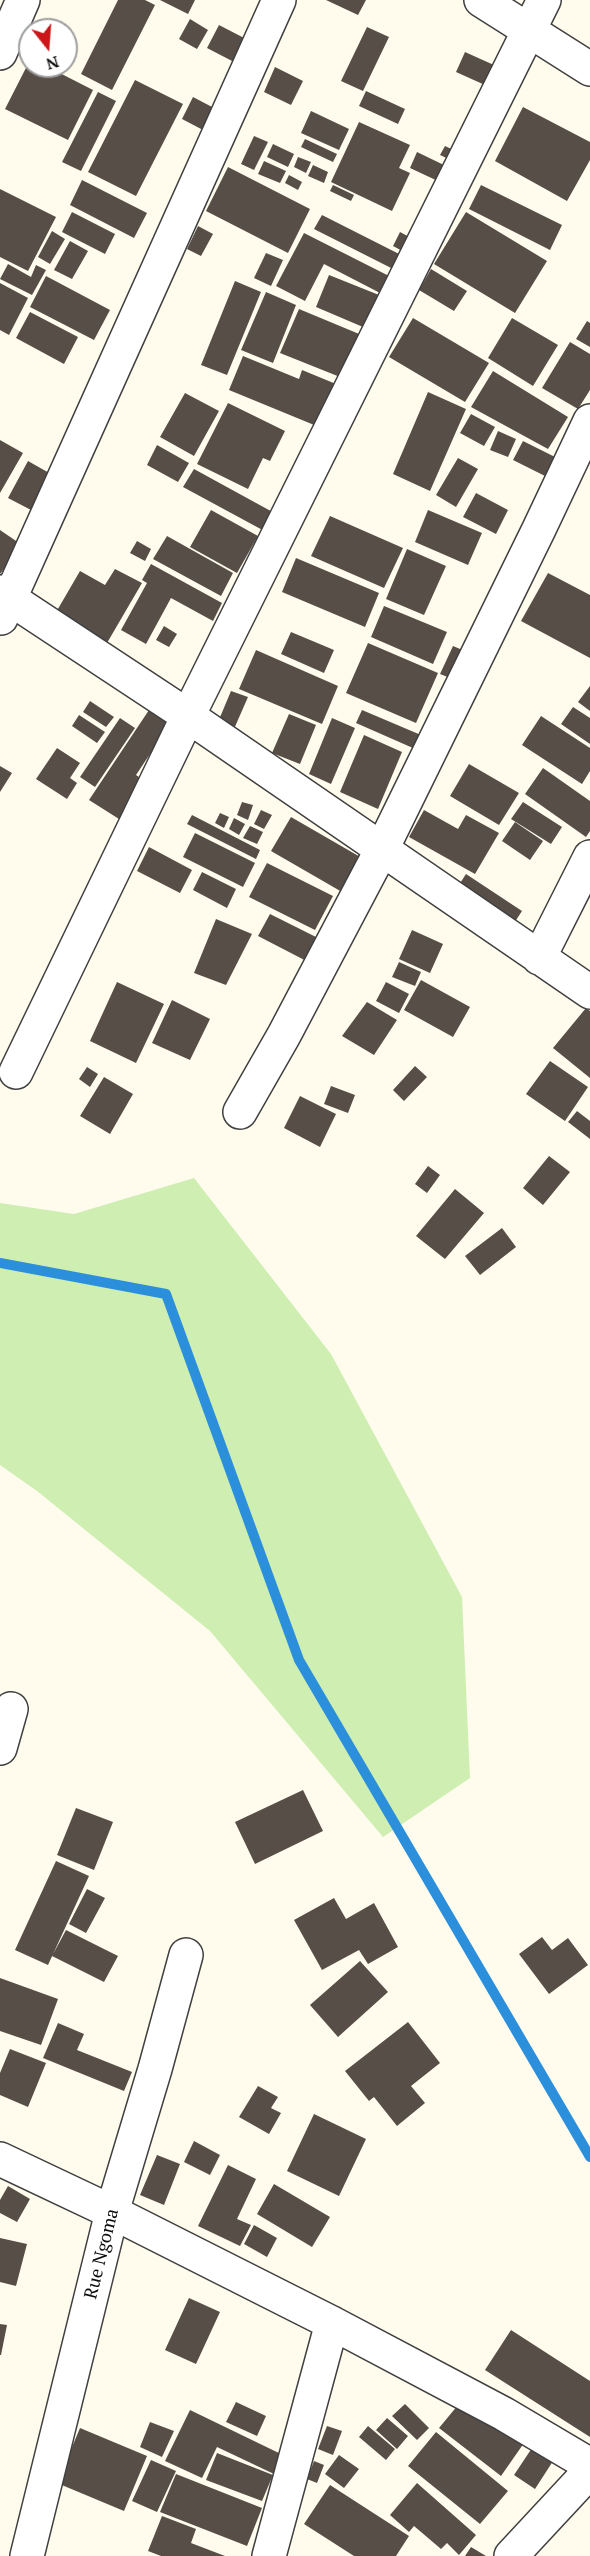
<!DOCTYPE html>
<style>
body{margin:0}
#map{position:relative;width:590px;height:2556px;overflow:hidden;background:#fffced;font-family:"PT Serif",serif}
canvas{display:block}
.north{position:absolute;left:18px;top:18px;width:60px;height:60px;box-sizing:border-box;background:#fff;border:2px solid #9e9e9e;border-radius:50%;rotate:163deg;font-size:16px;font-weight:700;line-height:24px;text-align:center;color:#0d0d0d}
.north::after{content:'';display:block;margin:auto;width:21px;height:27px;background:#cb1719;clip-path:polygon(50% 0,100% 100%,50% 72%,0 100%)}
</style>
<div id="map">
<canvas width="590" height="2556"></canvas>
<div class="north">N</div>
</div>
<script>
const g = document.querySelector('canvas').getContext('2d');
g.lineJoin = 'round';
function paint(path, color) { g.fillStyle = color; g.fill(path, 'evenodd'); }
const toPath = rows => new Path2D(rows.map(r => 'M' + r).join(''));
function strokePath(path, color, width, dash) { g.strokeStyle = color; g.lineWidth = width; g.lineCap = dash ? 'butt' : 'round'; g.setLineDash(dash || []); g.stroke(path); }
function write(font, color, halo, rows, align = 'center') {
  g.font = font + ' "PT Serif",serif'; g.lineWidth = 6; g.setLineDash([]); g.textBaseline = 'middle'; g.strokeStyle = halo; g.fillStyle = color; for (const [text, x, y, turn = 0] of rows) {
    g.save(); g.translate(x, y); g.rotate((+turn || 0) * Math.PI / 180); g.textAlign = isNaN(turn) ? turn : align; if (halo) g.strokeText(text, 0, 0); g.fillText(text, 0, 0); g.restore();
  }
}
const green = toPath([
 [194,1178,331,1354,462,1597,470,1778,383,1837,210,1631,37,1491,0,1465,0,1203,74,1214]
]);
const stream = toPath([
 [0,1263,166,1294,299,1660,590,2157]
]);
const building = toPath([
 [118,0,145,0,155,5,112,90,81,74],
 [160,0,195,0,188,14],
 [326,0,366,0,358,15],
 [190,19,208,30,197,49,179,39],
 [219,25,246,39,234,62,207,48],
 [367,27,389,37,363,91,341,81],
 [465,52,505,70,496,90,456,72],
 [30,60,30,66,46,66,93,90,68,140,5,109],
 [275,67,303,81,291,105,264,92],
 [135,80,183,104,136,196,88,172],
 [366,91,405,109,398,124,359,106],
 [98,92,116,101,81,171,62,162],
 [193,97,214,108,203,130,182,119],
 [523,107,590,142,590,160,567,201,495,161],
 [311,111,349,129,339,150,301,133],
 [359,122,410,145,399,168,410,173,392,211,331,182],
 [254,136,268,142,254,170,241,164],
 [305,139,337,154,333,162,301,147],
 [273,144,294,154,288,167,267,157],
 [445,146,460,153,455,162,440,155],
 [417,152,448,167,440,182,410,168],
 [298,157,311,162,306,173,294,167],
 [264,161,286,171,280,183,258,174],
 [313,165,328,172,324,183,308,176],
 [228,167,310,209,288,253,206,211],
 [289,175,302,182,298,190,285,183],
 [82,180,147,213,134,238,70,205],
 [333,185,354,195,351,201,330,191],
 [481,185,562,225,550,250,469,209],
 [0,189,56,217,28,271,0,257],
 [72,212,115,234,105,254,62,232],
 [466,212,547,261,515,313,434,264],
 [322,215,407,258,399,272,314,229],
 [198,226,213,234,201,256,187,249],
 [52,231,65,239,50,264,38,257],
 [400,232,415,240,408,254,393,246],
 [304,233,391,277,382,294,324,264,305,301,276,286],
 [70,241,88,251,72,279,54,270],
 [266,253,283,260,271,286,254,278],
 [8,264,31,277,36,265,46,270,32,295,0,279],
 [431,269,467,291,454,311,419,290],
 [329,275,384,297,370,330,316,307],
 [46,276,110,310,94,340,30,307],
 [235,281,261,292,227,375,201,365],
 [0,283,28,298,9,335,0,330],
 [266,292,296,305,273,363,241,350],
 [299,309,364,336,345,379,280,353],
 [30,312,78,337,64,364,16,338],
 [413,318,489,363,465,402,389,357],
 [512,318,558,345,533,386,488,358],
 [587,321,590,323,590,347,576,339],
 [570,342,590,354,590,390,578,409,542,388],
 [243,356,299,379,302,370,336,384,319,427,229,390],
 [493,371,568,417,548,449,471,407],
 [428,392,466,409,430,491,393,474],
 [185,393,219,411,194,456,160,437],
 [228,403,285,431,270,461,263,458,248,489,197,464],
 [471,414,495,427,484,446,460,433],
 [498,431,516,439,508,457,490,450],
 [0,440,23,453,0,493],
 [523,441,557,458,547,477,513,460],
 [157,445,189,463,178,482,147,465],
 [458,458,478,469,456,507,436,495],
 [28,461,51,474,31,510,8,498],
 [194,469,278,515,268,533,183,487],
 [476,493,508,510,496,534,463,517],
 [211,510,258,536,237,573,190,547],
 [428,510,482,533,468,565,415,542],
 [330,516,403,548,384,588,311,556],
 [0,530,22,545,0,574],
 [167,536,233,573,221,596,153,559],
 [137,541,151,549,145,561,130,553],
 [407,549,446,566,424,615,386,599],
 [296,558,379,593,365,627,282,592],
 [151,564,222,603,213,621,171,598,146,644,121,630,147,583,142,580],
 [115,569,142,583,107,643,55,614,80,571,105,585],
 [548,573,590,595,590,658,521,621],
 [384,606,447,632,433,664,371,637],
 [164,626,177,634,169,647,156,640],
 [291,632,334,650,324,673,281,654],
 [368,643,438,673,416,723,346,693],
 [453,646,472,654,460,682,440,674],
 [256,650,338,686,322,724,239,689],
 [590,686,590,711,578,702],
 [231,691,248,697,234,729,218,722],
 [90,701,114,717,106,727,83,712],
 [573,707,590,718,590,744,561,724],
 [149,710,170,724,136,775,145,781,119,819,89,800],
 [362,710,428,738,422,752,356,723],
 [289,714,316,725,300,764,272,753],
 [79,715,105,732,97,743,72,726],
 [541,716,590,748,590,771,582,784,522,745],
 [120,718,135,728,95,787,80,777],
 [332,718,355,728,331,784,309,774],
 [364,735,402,752,378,809,340,792],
 [57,748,80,763,70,778,77,783,67,799,36,779],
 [469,764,519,793,499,825,450,796],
 [0,766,12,773,0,792],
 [543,768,590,801,590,831,586,837,525,794],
 [242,802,253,805,248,820,237,815],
 [523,802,562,827,551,844,511,819],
 [261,810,272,815,264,829,254,824],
 [424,810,458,829,466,815,499,833,475,874,409,837],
 [220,813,229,817,224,828,215,823],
 [192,815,260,850,256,859,187,824],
 [291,817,362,858,342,892,271,851],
 [234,818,245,824,239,835,229,829],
 [515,822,543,841,530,860,502,841],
 [250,826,263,832,257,844,243,838],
 [195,833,255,863,243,887,183,857],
 [149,847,192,870,180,893,137,871],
 [267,863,333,896,315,930,249,897],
 [202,872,236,889,227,908,193,890],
 [466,874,522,911,509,931,453,894],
 [270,914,328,943,316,966,258,936],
 [216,919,252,934,226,985,194,973],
 [412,930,443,944,430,973,399,959],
 [399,962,421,972,415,986,392,977],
 [421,980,470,1007,453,1037,404,1010],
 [117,982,164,1004,136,1063,90,1041],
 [386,982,409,994,399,1013,376,1001],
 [172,1000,210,1019,190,1060,152,1043],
 [367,1002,397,1020,374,1055,342,1036],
 [586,1008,590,1011,590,1078,553,1048],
 [550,1061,588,1087,565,1121,526,1094],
 [415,1066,427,1077,404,1101,393,1090],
 [87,1067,98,1074,90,1087,79,1079],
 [104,1077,133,1094,110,1134,80,1116],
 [331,1086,355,1095,348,1113,324,1104],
 [300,1096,336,1114,320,1147,284,1128],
 [577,1111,590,1121,590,1139,568,1122],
 [549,1156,570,1172,543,1205,523,1188],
 [428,1166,440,1175,427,1193,415,1184],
 [455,1189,484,1213,445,1259,416,1236],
 [502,1228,516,1247,480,1275,465,1256],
 [303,1790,323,1831,255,1864,235,1822],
 [76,1808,113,1822,94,1870,57,1855],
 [56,1861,89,1876,48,1965,15,1950],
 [87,1889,105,1898,86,1933,69,1924],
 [334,1898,346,1919,374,1903,398,1947,368,1964,359,1950,322,1970,294,1920],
 [66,1930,118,1956,104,1982,52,1956],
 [542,1937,552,1950,568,1938,588,1965,549,1994,519,1954],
 [360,1961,388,1992,338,2037,310,2005],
 [0,1978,58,1999,41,2045,0,2031],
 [408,2022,440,2063,411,2086,425,2103,397,2126,374,2097,369,2101,345,2071],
 [58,2023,84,2034,77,2050,132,2072,124,2091,43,2058],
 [10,2049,46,2063,28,2107,0,2095,0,2073],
 [258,2086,278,2097,271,2108,281,2113,269,2134,239,2117],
 [314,2114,366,2139,339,2196,287,2171],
 [194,2141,220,2155,210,2175,184,2162],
 [157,2155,180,2164,164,2205,140,2195],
 [228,2165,256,2179,237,2219,251,2225,240,2246,198,2226],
 [274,2184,330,2217,312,2247,257,2214],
 [8,2186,30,2199,17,2222,0,2213,0,2200],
 [254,2225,277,2238,267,2257,244,2244],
 [0,2238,27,2244,16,2286,0,2282],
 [189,2298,220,2312,196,2364,165,2350],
 [0,2324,7,2325,1,2355,0,2355],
 [511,2330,590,2381,590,2437,485,2370],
 [463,2399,524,2443,501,2476,439,2428],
 [236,2402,266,2416,257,2436,226,2422],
 [405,2404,429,2428,417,2440,392,2416],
 [190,2410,283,2455,274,2474,217,2447,202,2478,165,2461],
 [387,2418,408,2436,397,2449,376,2430],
 [150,2422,174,2431,162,2457,140,2447],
 [327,2426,342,2431,333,2455,318,2449],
 [368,2426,395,2449,386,2460,359,2437],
 [80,2428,147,2456,124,2511,57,2483],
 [436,2432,508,2491,480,2524,408,2466],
 [534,2445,555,2458,535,2489,514,2475],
 [217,2453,273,2475,262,2501,206,2480],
 [339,2455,359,2469,344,2488,325,2474],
 [151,2460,176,2471,157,2512,132,2501],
 [314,2461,324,2465,317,2483,307,2479],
 [176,2474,262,2508,247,2546,160,2512],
 [417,2483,476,2535,459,2555,447,2543,441,2549,414,2526,409,2532,390,2515],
 [330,2485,409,2536,396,2556,354,2556,304,2524],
 [162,2516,196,2529,191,2543,225,2556,161,2556,148,2551],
 [471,2547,486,2556,465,2556]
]);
const street = toPath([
 [481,0,590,69],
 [0,53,23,0],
 [0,592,188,716,590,992],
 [1,618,279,0],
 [539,958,590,857],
 [16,1072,188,716,544,0],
 [240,1112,284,1035,382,849,539,529,590,421],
 [0,1748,11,1709],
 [0,2159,112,2212,332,2323,504,2414,590,2465],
 [27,2556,112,2212,155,2069,186,1955],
 [269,2556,332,2323],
 [511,2556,590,2471]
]);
const streetNames = [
 ["Rue Ngoma",102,2254,-76]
];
paint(green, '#cfeeb2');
strokePath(stream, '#2b8fdb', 10);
paint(building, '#574e48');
strokePath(street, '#404040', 36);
strokePath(street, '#fff', 33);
write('18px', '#0d0d0d', '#fff', streetNames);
</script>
